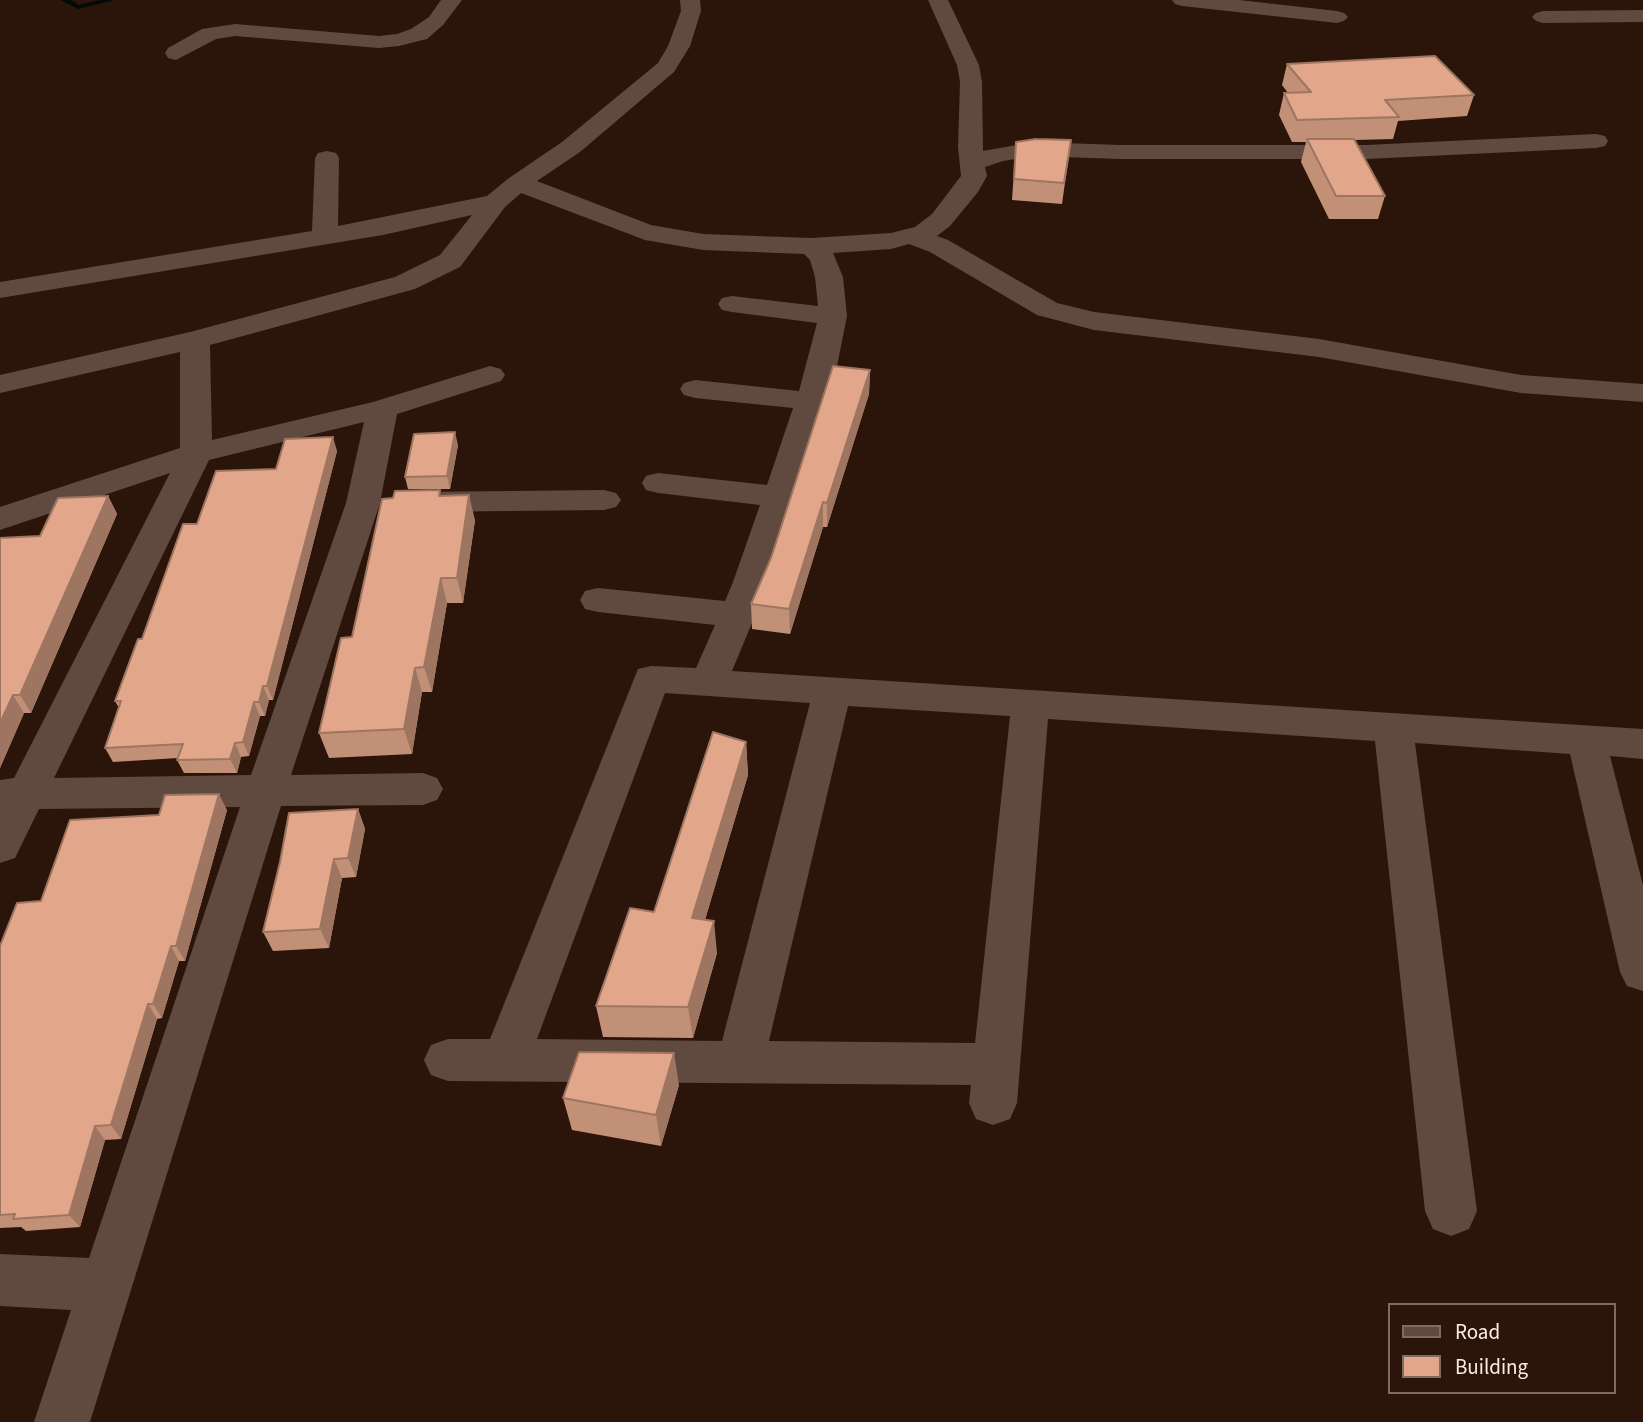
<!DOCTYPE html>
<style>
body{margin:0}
#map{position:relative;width:1643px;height:1422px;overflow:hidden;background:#2b1409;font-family:"Source Sans 3",sans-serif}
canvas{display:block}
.legend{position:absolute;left:1388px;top:1303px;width:228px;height:91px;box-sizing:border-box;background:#2b1409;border:2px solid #7f6b61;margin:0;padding:9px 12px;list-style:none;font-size:21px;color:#feede5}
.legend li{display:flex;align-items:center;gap:14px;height:35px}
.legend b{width:35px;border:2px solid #7f6b61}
</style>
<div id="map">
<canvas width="1643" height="1422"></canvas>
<ul class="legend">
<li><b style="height:9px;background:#60493e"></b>Road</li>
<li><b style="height:19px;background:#e2a78a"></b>Building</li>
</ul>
</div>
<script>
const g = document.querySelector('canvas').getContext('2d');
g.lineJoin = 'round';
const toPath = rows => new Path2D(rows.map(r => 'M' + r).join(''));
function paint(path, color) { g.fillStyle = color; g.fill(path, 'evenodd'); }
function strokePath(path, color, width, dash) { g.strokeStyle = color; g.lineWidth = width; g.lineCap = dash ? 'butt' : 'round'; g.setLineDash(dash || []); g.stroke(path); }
const stream = toPath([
 [61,0,71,0,79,5,100,0,114,0,78,9,61,0]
]);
const street = toPath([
 [441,0,462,0,443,25,427,39,399,46,379,48,235,36,216,39,176,60,168,58,165,53,168,48,202,29,235,24,379,36,397,34,411,29,429,17,441,0],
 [680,0,700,0,701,11,690,46,674,72,580,152,537,181,651,225,703,234,811,238,891,233,915,227,932,214,961,176,958,147,960,82,957,65,928,0,948,0,979,65,982,82,983,151,1034,142,1120,145,1366,145,1596,134,1605,136,1608,141,1605,146,1596,148,1366,159,1120,159,1034,156,1003,161,985,167,987,176,978,192,950,226,937,236,948,240,1057,303,1094,312,1319,339,1521,375,1643,384,1643,402,1521,393,1319,357,1094,330,1037,315,930,252,909,244,891,249,833,253,843,277,847,316,836,371,769,582,732,671,1643,729,1643,759,1610,756,1643,885,1643,991,1627,986,1620,972,1570,754,1415,743,1477,1211,1469,1229,1451,1236,1433,1229,1425,1211,1375,741,1048,719,1017,1103,1010,1119,993,1125,976,1119,969,1103,971,1085,448,1081,431,1075,424,1060,431,1045,448,1039,490,1039,638,669,651,666,696,668,715,625,598,612,585,609,580,600,585,591,598,588,725,601,733,582,760,505,658,493,646,490,642,483,646,476,658,473,767,485,793,408,695,398,684,395,680,389,684,383,695,380,799,391,817,323,732,312,722,310,718,304,722,298,732,296,818,306,815,277,810,260,804,254,703,250,645,240,521,193,505,207,460,267,415,289,210,345,212,440,373,402,490,366,501,369,505,375,501,381,397,414,380,503,291,775,423,773,437,778,443,789,437,800,423,805,281,806,90,1422,34,1422,71,1310,0,1306,0,1254,89,1258,240,807,39,809,15,858,0,863,0,780,14,778,170,473,0,530,0,507,180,448,180,352,0,393,0,375,190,332,395,277,440,255,472,215,383,235,0,298,0,282,312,231,315,158,318,153,327,151,336,153,339,158,338,226,487,196,509,178,562,142,658,63,668,46,681,11,680,0],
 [364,422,346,503,251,775,54,778,209,460,364,422],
 [665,693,810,703,722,1041,537,1039,665,693],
 [848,706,1010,716,975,1043,769,1041,848,706],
 [1172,0,1239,0,1337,11,1344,13,1348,17,1344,21,1337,23,1182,6,1175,4,1172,0],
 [1643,10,1643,22,1543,23,1536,21,1532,17,1536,13,1543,11,1643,10],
 [604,490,616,493,621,500,616,507,604,510,417,512,405,509,400,502,405,495,417,492,604,490]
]);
const wall = toPath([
 [1287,64,1474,95,1467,116,1398,121,1393,139,1354,140,1385,196,1378,219,1329,219,1301,162,1306,142,1292,142,1279,115,1284,93,1288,93,1282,85],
 [1071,140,1062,204,1012,200,1016,142],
 [870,370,869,394,827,527,823,527,790,634,752,629,751,604,771,558],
 [458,445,450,489,408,489,405,477],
 [337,451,273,700,269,700,265,716,260,716,249,756,241,757,237,773,184,773,177,760,178,758,113,762,105,748,119,708,115,701,142,639,197,524,276,469],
 [108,496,117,514,31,713,24,713,0,768,0,538,40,536],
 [441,496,475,520,463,603,447,603,432,692,422,692,412,754,329,758,319,733,352,637],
 [746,742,748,775,705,920,717,953,693,1038,603,1037,596,1006,654,912],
 [358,809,365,829,356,877,342,878,329,948,273,951,263,932],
 [227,810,185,961,179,961,162,1018,157,1019,121,1139,105,1140,80,1227,26,1231,21,1227,0,1228,0,946,41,901,159,815],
 [679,1085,661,1146,572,1130,563,1098]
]);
const shadedWall = toPath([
 [870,370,869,394,827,527,827,503],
 [455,432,458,445,450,489,447,476],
 [333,437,337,451,273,700,267,686],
 [469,495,475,520,463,603,457,578],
 [108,496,117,514,31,713,20,695],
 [823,502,823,527,790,634,789,609],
 [441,578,447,603,432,692,424,667],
 [415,668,422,692,412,754,404,729],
 [263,686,269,700,265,716,259,702],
 [13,695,24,713,0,768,0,723],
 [254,702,260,716,249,756,243,742],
 [746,742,748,775,696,950,692,918],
 [235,743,241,757,237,773,230,759],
 [219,794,227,810,185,961,176,946],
 [358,809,365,829,356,877,348,858],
 [334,859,342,878,329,948,320,929],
 [714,921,717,953,693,1038,688,1007],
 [171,946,179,961,162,1018,153,1004],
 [148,1004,157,1019,121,1139,111,1125],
 [674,1053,679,1085,661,1146,656,1115],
 [95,1126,105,1140,80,1227,69,1215]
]);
const building = toPath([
 [1435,56,1474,95,1385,100,1399,117,1297,120,1284,93,1311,92,1287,64,1435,56],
 [1036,139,1071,140,1064,183,1014,179,1016,142,1036,139],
 [1307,139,1354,139,1385,196,1336,196,1307,139],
 [833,366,870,370,827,503,823,502,789,609,751,604,771,558,833,366],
 [455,432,447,476,405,477,414,434,455,432],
 [333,437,267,686,263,686,259,702,254,702,243,742,235,743,230,759,177,760,183,744,105,748,121,701,115,701,138,639,142,639,183,524,197,524,216,471,276,469,285,439,333,437],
 [440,490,439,496,469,495,457,578,441,578,424,667,415,668,404,729,319,733,341,638,352,637,382,499,393,498,395,491,440,490],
 [108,496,20,695,13,695,0,723,0,538,40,536,58,498,108,496],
 [713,732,746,742,692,918,714,921,688,1007,596,1006,630,908,654,912,713,732],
 [219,794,176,946,171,946,153,1004,148,1004,111,1125,95,1126,69,1215,13,1219,15,1214,0,1215,0,946,17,903,41,901,70,820,159,815,165,795,219,794],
 [358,809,348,858,334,859,320,929,263,932,280,862,289,813,358,809],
 [579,1052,674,1053,656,1115,563,1098,579,1052]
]);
paint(stream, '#000a07');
paint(street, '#60493e');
paint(wall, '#c29077');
paint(shadedWall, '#9e7561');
paint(building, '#e2a78a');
strokePath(building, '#9e7561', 2);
</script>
